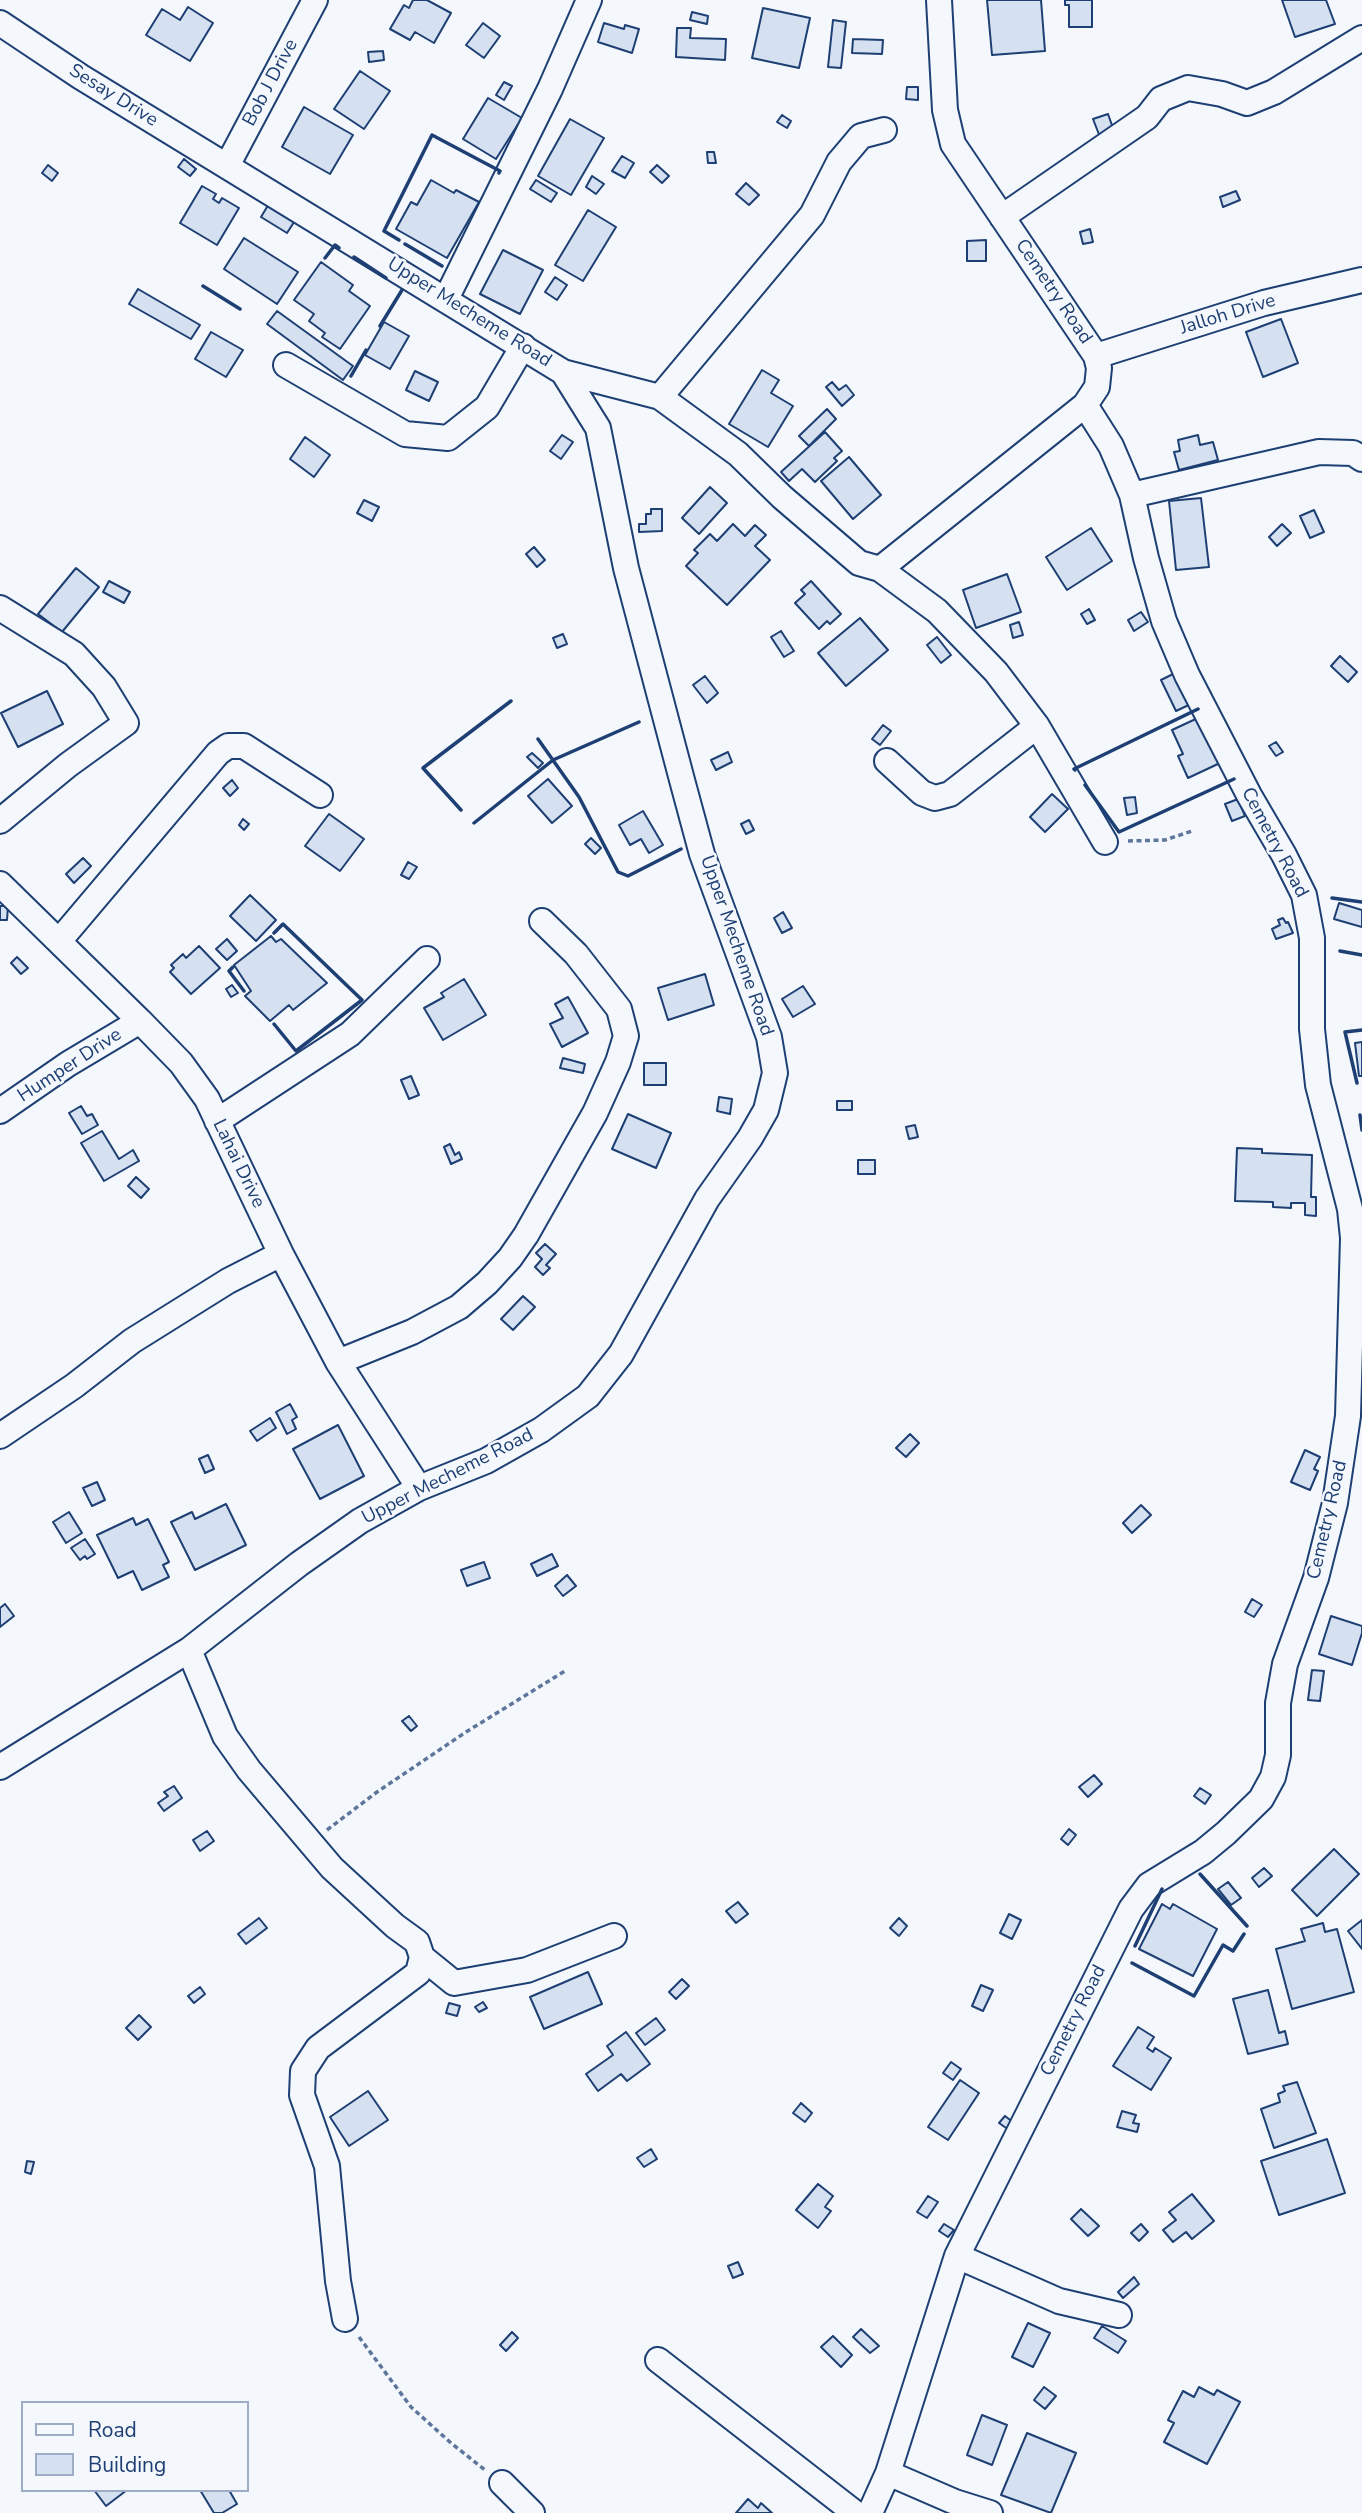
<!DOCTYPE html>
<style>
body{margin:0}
#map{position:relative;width:1362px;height:2513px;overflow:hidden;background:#f4f7fb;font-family:"Nunito Sans",sans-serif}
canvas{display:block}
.legend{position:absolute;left:21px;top:2401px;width:228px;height:91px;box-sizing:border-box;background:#f4f7fb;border:2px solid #9eadc5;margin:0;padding:9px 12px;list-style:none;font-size:21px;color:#1d3f73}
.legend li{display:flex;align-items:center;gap:14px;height:35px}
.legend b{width:35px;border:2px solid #9eadc5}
</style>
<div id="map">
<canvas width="1362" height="2513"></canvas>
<ul class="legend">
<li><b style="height:9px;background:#f4f7fb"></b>Road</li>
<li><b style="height:19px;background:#d5e0f0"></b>Building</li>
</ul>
</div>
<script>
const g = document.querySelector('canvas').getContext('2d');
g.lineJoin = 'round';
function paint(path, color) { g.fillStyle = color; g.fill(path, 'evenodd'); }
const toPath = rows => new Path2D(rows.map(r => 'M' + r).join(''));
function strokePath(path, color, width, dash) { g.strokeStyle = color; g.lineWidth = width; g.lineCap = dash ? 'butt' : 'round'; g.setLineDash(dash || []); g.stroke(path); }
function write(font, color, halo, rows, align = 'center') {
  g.font = font + ' "Nunito Sans",sans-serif'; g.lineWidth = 5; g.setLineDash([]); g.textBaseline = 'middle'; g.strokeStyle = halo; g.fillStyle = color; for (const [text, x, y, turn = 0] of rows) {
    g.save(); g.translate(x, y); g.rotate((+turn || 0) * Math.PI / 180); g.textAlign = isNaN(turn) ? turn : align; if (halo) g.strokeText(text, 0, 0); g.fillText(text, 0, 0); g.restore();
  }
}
const building = toPath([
 [413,0,427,0,451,13,434,43,415,32,410,40,390,29,404,5,409,8,413,0],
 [987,0,1041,0,1045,51,992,55,987,0],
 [1065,0,1092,0,1092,27,1069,27,1069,5,1065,5,1065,0],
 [1282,0,1326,0,1335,24,1295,37,1282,0],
 [188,7,213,23,190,61,146,35,162,9,180,20,188,7],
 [763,8,810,18,799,68,752,58,763,8],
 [692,12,708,16,707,24,690,20,692,12],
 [833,20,846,22,841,68,828,67,833,20],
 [483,23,500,36,484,58,466,45,483,23],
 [604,23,624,29,625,25,639,29,632,53,598,42,604,23],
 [677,28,691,28,690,38,726,39,725,60,676,57,677,28],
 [853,39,883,40,882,54,852,53,853,39],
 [383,51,384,60,369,62,368,52,383,51],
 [360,71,390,91,364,129,334,109,360,71],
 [504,82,512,86,504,100,496,95,504,82],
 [907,87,918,87,918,100,906,99,907,87],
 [488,98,522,118,496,159,463,139,488,98],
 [304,107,353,135,330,174,282,147,304,107],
 [1108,114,1114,131,1100,137,1093,119,1108,114],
 [782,115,791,121,787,128,777,122,782,115],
 [570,119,604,138,571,195,538,176,570,119],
 [707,152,714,152,716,163,708,163,707,152],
 [622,156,634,163,625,178,612,171,622,156],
 [184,159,196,169,190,176,178,167,184,159],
 [48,165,58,173,52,181,42,173,48,165],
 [657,165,669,176,662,183,650,172,657,165],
 [592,176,604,184,596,194,586,187,592,176],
 [431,180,454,193,456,190,479,202,447,258,396,229,411,202,417,205,431,180],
 [536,180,557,193,551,202,530,189,536,180],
 [746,183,759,195,749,205,736,194,746,183],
 [202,186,216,194,213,199,219,203,222,198,239,208,217,245,180,223,202,186],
 [1236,191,1240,200,1223,207,1220,197,1236,191],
 [270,202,296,219,287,233,261,217,270,202],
 [588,210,616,227,583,281,555,265,588,210],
 [1090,229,1093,242,1083,244,1080,232,1090,229],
 [244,238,298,272,277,304,224,269,244,238],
 [986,240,986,261,967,261,967,241,986,240],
 [503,250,543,270,520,314,480,294,503,250],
 [321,262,353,285,349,291,370,306,340,349,322,337,325,333,309,321,314,314,294,300,321,262],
 [555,277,567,285,557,300,545,292,555,277],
 [138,289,200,325,191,339,129,304,138,289],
 [277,311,353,366,343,380,267,324,277,311],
 [1281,319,1298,363,1263,377,1246,332,1281,319],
 [384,322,409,336,390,369,365,355,384,322],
 [211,332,243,350,226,377,195,359,211,332],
 [762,370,779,380,771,393,793,406,768,447,729,424,762,370],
 [415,371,438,382,429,401,406,390,415,371],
 [832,382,839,390,846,385,854,395,842,406,826,387,832,382],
 [827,409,836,419,809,446,799,436,827,409],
 [825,432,842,451,834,458,837,461,815,482,802,469,789,481,781,472,825,432],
 [562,435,573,442,561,459,550,451,562,435],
 [1198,435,1200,445,1213,442,1218,460,1179,470,1174,452,1180,451,1178,440,1198,435],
 [305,437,330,455,314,477,290,459,305,437],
 [849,457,881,495,853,519,821,481,849,457],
 [710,487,727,503,699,534,682,518,710,487],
 [1201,498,1209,567,1176,570,1169,501,1201,498],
 [364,500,379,507,372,521,357,513,364,500],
 [651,509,662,509,662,531,639,532,639,524,646,524,646,514,651,514,651,509],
 [1314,510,1324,532,1310,538,1300,516,1314,510],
 [733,524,745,536,755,525,766,535,755,546,770,560,727,605,686,566,698,553,694,550,710,534,717,541,733,524],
 [1282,524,1291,533,1277,546,1269,537,1282,524],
 [1091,528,1112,561,1067,590,1046,557,1091,528],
 [534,547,545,560,537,567,526,554,534,547],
 [76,568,99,587,62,632,38,614,76,568],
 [1007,574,1021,612,976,628,963,590,1007,574],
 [109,581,130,592,124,603,103,592,109,581],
 [811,581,841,614,830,624,827,621,819,629,795,603,805,594,801,590,811,581],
 [1089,609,1095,620,1087,624,1081,614,1089,609],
 [1141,612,1148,622,1134,631,1128,620,1141,612],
 [860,618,888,650,846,686,818,653,860,618],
 [1019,622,1023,635,1013,638,1010,625,1019,622],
 [781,631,794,651,784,657,771,637,781,631],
 [563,634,567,644,557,648,553,638,563,634],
 [937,637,951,655,941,663,927,645,937,637],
 [1340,656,1357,672,1348,682,1331,666,1340,656],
 [1177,672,1193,703,1176,711,1161,680,1177,672],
 [705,676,718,693,707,703,693,685,705,676],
 [47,691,63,724,18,747,1,713,47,691],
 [1200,717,1220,763,1188,778,1178,756,1183,754,1172,730,1200,717],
 [883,725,891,731,880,745,872,739,883,725],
 [1276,742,1283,752,1276,756,1269,746,1276,742],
 [728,752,732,762,716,770,711,760,728,752],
 [532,753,543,763,538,768,527,757,532,753],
 [548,779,572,806,552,823,528,796,548,779],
 [232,780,238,788,230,796,223,788,232,780],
 [1052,794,1068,809,1045,832,1030,817,1052,794],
 [1135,797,1137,813,1127,815,1124,798,1135,797],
 [1238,799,1245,816,1232,821,1225,804,1238,799],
 [643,811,663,845,649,853,641,839,630,845,619,825,643,811],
 [329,814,364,839,340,871,305,846,329,814],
 [243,819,249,824,244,830,239,825,243,819],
 [749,820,754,830,746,834,741,824,749,820],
 [591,838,601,848,595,854,585,844,591,838],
 [83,858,91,866,74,883,66,874,83,858],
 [408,862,417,867,409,879,401,875,408,862],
 [250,895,276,920,256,941,230,916,250,895],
 [1339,903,1362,910,1362,927,1334,919,1339,903],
 [0,906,8,906,7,920,0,920,0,906],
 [783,912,792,928,782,933,774,918,783,912],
 [1283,918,1286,923,1288,922,1293,933,1276,939,1272,929,1280,925,1278,920,1283,918],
 [271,936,276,942,281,939,327,983,293,1010,289,1005,270,1021,245,996,251,991,234,965,271,936],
 [227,939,237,951,227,960,216,949,227,939],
 [199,946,220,968,191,994,170,972,174,968,171,965,183,954,186,958,199,946],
 [17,957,28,968,21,974,11,963,17,957],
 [705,974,714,1005,668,1020,658,988,705,974],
 [464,979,486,1015,443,1040,424,1008,444,997,441,993,464,979],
 [232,985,238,993,231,997,226,989,232,985],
 [803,986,815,1004,793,1017,782,999,803,986],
 [568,997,588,1033,562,1047,550,1024,563,1018,555,1004,568,997],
 [1362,1042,1362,1076,1359,1076,1355,1043,1362,1042],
 [563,1058,585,1064,583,1073,560,1068,563,1058],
 [644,1063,666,1063,666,1085,644,1085,644,1063],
 [411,1076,419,1095,409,1099,401,1080,411,1076],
 [719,1097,732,1099,730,1114,717,1111,719,1097],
 [837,1101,852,1101,852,1110,837,1110,837,1101],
 [81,1106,87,1116,92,1114,98,1125,82,1134,69,1113,81,1106],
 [628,1114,671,1133,656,1168,612,1149,628,1114],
 [915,1125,918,1137,909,1139,906,1127,915,1125],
 [102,1131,119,1159,133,1150,139,1161,104,1181,81,1143,102,1131],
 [450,1144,455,1155,459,1152,462,1159,451,1164,444,1147,450,1144],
 [1237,1148,1262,1149,1262,1153,1312,1155,1311,1197,1316,1197,1316,1216,1305,1215,1305,1203,1291,1203,1291,1208,1273,1207,1273,1202,1235,1201,1237,1148],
 [858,1160,875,1160,875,1174,858,1174,858,1160],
 [136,1177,149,1189,141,1198,128,1186,136,1177],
 [545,1244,556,1254,546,1265,550,1268,543,1275,535,1267,542,1259,536,1253,545,1244],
 [523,1296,535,1307,513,1330,501,1319,523,1296],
 [290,1404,297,1417,292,1420,296,1429,287,1434,276,1412,290,1404],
 [270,1418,276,1428,257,1441,250,1431,270,1418],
 [338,1425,364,1476,320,1499,293,1449,338,1425],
 [910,1434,919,1443,906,1457,896,1448,910,1434],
 [1305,1450,1320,1457,1314,1469,1318,1471,1310,1490,1291,1482,1305,1450],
 [208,1455,214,1469,205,1473,199,1459,208,1455],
 [97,1482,105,1500,92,1506,83,1488,97,1482],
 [226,1504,246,1545,195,1570,171,1522,192,1512,195,1519,226,1504],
 [1141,1505,1151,1515,1132,1533,1123,1523,1141,1505],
 [69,1512,82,1533,66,1543,53,1522,69,1512],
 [133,1518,136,1525,148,1519,169,1562,163,1565,169,1577,142,1590,133,1571,118,1578,97,1535,133,1518],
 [85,1539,95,1554,87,1559,85,1556,80,1560,71,1548,85,1539],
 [552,1554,558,1566,537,1576,531,1564,552,1554],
 [484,1562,490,1578,467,1586,461,1570,484,1562],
 [567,1575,576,1586,563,1596,555,1586,567,1575],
 [1252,1599,1262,1605,1254,1617,1245,1612,1252,1599],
 [5,1604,14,1616,0,1627,0,1608,5,1604],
 [1331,1616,1362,1626,1362,1633,1352,1665,1319,1654,1331,1616],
 [1312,1670,1324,1671,1320,1701,1308,1700,1312,1670],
 [409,1716,417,1726,411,1731,402,1721,409,1716],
 [1094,1775,1102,1784,1088,1797,1079,1787,1094,1775],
 [174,1786,182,1798,164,1811,158,1803,168,1796,164,1792,174,1786],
 [1200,1788,1211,1795,1205,1804,1194,1796,1200,1788],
 [1069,1829,1076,1835,1068,1845,1061,1839,1069,1829],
 [207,1831,214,1841,200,1851,193,1840,207,1831],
 [1334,1849,1359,1874,1317,1916,1292,1890,1334,1849],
 [1264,1868,1272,1876,1259,1887,1252,1878,1264,1868],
 [1228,1882,1241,1898,1231,1905,1218,1889,1228,1882],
 [738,1902,748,1914,736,1923,726,1911,738,1902],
 [1162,1904,1170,1909,1173,1904,1217,1929,1193,1976,1139,1949,1162,1904],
 [1009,1914,1021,1920,1012,1939,1000,1933,1009,1914],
 [259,1918,267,1928,246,1944,238,1934,259,1918],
 [899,1918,907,1926,899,1936,890,1928,899,1918],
 [1362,1920,1362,1949,1348,1931,1362,1920],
 [1323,1923,1325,1932,1337,1929,1354,1992,1292,2009,1276,1949,1305,1941,1301,1929,1323,1923],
 [588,1972,602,2004,544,2029,530,1997,588,1972],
 [682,1979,689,1986,676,1999,669,1992,682,1979],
 [981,1985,993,1990,983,2011,972,2006,981,1985],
 [200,1987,205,1994,194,2003,188,1996,200,1987],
 [1268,1990,1279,2033,1285,2031,1288,2044,1248,2054,1233,1999,1268,1990],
 [483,2002,487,2008,479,2012,475,2007,483,2002],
 [449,2003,460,2006,457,2016,446,2013,449,2003],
 [139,2015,151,2027,138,2040,126,2028,139,2015],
 [656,2018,665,2030,645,2045,636,2033,656,2018],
 [1138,2027,1154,2037,1147,2048,1153,2052,1155,2048,1171,2058,1151,2090,1113,2066,1138,2027],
 [626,2032,650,2064,627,2081,621,2074,598,2091,586,2074,613,2055,607,2046,626,2032],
 [951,2062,961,2069,953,2080,943,2073,951,2062],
 [960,2080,979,2093,948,2140,928,2127,960,2080],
 [1297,2082,1316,2133,1274,2148,1261,2109,1280,2102,1278,2094,1285,2091,1283,2086,1297,2082],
 [368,2091,388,2120,349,2146,330,2117,368,2091],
 [801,2103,812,2113,805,2122,793,2113,801,2103],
 [1122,2111,1136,2115,1133,2123,1139,2124,1137,2132,1117,2127,1122,2111],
 [1005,2116,1014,2123,1009,2130,999,2123,1005,2116],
 [1327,2139,1345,2193,1279,2215,1261,2161,1327,2139],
 [651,2149,657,2159,644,2167,637,2158,651,2149],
 [27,2161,34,2162,31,2174,25,2172,27,2161],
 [818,2184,833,2196,825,2207,831,2211,818,2228,796,2210,818,2184],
 [1192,2194,1214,2221,1192,2239,1186,2232,1173,2242,1163,2230,1176,2220,1169,2212,1192,2194],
 [928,2196,938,2202,927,2218,917,2212,928,2196],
 [1081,2209,1099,2226,1088,2236,1071,2219,1081,2209],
 [944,2224,954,2230,948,2237,939,2231,944,2224],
 [1141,2224,1148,2232,1139,2241,1131,2233,1141,2224],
 [738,2262,743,2274,733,2278,728,2266,738,2262],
 [1134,2277,1139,2284,1123,2298,1118,2292,1134,2277],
 [1028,2323,1050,2333,1033,2367,1012,2357,1028,2323],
 [1102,2326,1126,2341,1118,2353,1094,2338,1102,2326],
 [861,2329,879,2346,870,2353,853,2337,861,2329],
 [512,2332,518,2338,506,2351,500,2345,512,2332],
 [833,2336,852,2355,841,2367,821,2347,833,2336],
 [1044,2387,1056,2396,1045,2409,1034,2400,1044,2387],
 [1199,2387,1214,2395,1217,2390,1240,2402,1207,2464,1164,2442,1174,2423,1168,2420,1183,2391,1194,2397,1199,2387],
 [982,2415,1007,2425,992,2465,967,2455,982,2415],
 [1027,2433,1076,2453,1051,2513,1001,2495,1027,2433],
 [94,2490,127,2490,106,2506,94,2490],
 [200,2490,229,2490,237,2504,222,2513,214,2513,200,2490],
 [748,2499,758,2508,761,2503,772,2513,736,2513,748,2499]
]);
const path = toPath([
 [1128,841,1165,840,1192,831],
 [327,1830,377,1792,466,1732,565,1671],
 [359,2337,411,2407,451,2443,485,2470]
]);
const minor = toPath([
 [0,23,81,77,563,372,598,428,626,568,682,780,702,854,769,1037,775,1073,766,1110,750,1138,707,1199,621,1354,588,1396,541,1430,486,1461,419,1488,360,1521,299,1564,189,1650,0,1767],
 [227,166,315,0],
 [1002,217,1147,117,1161,99,1188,88,1222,94,1247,103,1274,92,1362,38],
 [446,299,550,89,589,0],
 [1096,356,1264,303,1362,280],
 [286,365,405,434,448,438,487,407,523,346],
 [563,372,660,397,738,454,782,497,859,563,880,569,937,611,996,672,1037,726,1105,842],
 [660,397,812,215,839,162,861,136,884,130],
 [1132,495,1319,452,1353,453,1362,459],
 [880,569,1085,405],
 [0,608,74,654,104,687,126,723,68,765,0,821],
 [887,761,922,793,935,798,950,794,1037,726],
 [0,884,140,1021,181,1063,207,1099,281,1254,338,1362,419,1488],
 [60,940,218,753,228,746,244,746,320,795],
 [0,1111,68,1064,140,1021],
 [217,1121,350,1034,427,959],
 [338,1362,412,1332,459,1307,487,1283,510,1258,526,1235,595,1113,618,1062,626,1036,619,1009,576,954,542,921],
 [0,1436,74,1386,132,1341,228,1281,281,1254],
 [189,1650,225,1736,249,1770,332,1868,395,1926,417,1942,422,1957,454,1983,527,1970,614,1936],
 [957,2256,1059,2301,1119,2315],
 [345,2319,338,2281,327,2166,302,2095,303,2071,318,2048,418,1973,422,1957],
 [658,2360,855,2513],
 [888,2473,955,2502,990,2513],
 [502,2483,532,2513],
 [870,2513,888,2473,957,2256,1131,1909,1149,1885,1203,1852,1226,1833,1261,1799,1273,1777,1278,1755,1278,1703,1285,1664,1316,1578,1335,1503,1348,1416,1353,1238,1350,1209,1318,1085,1312,1029,1312,938,1304,895,1284,855,1249,795,1187,675,1164,621,1146,558,1132,495,1111,446,1085,405,1097,387,1099,368,1096,356,953,144,945,110,939,0]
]);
const wall = toPath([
 [399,240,384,231,432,135,500,171,499,173],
 [405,244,442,266],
 [354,257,386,278],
 [325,258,335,245,339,248],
 [203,286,240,309],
 [380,326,402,290],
 [351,376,366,350],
 [538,739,579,797,618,872,628,876,681,849],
 [1075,770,1074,769,1198,709],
 [1085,785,1119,832,1234,779],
 [461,810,423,768,511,701],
 [474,823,553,760,639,722],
 [1332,898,1362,902],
 [274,933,283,924,362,1000,296,1051,274,1024],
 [1340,951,1362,955],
 [233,967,229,971,244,991],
 [1357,1083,1345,1032,1362,1030],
 [1360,1115,1362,1130],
 [1200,1874,1247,1926],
 [1135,1946,1162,1889],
 [1132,1963,1194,1996,1223,1945,1233,1951,1244,1934]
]);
const streetNames = [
 ["Bob J Drive",271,83,-62],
 ["Sesay Drive",113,96,32],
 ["Cemetry Road",1053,292,56],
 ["Upper Mecheme Road",469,313,32],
 ["Jalloh Drive",1228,315,-17],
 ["Cemetry Road",1274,843,62],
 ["Upper Mecheme Road",736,946,71],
 ["Humper Drive",70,1066,-33],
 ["Lahai Drive",238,1164,64],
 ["Upper Mecheme Road",448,1477,-27],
 ["Cemetry Road",1328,1520,-77],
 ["Cemetry Road",1074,2021,-63]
];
paint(building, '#d5e0f0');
strokePath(building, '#1d3f73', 2);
strokePath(minor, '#1d3f73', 28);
strokePath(path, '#5e769c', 3.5, [5, 3.5]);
strokePath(minor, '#f4f7fb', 24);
strokePath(wall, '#1d3f73', 3.5);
write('19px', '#1d3f73', '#f4f7fb', streetNames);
</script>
